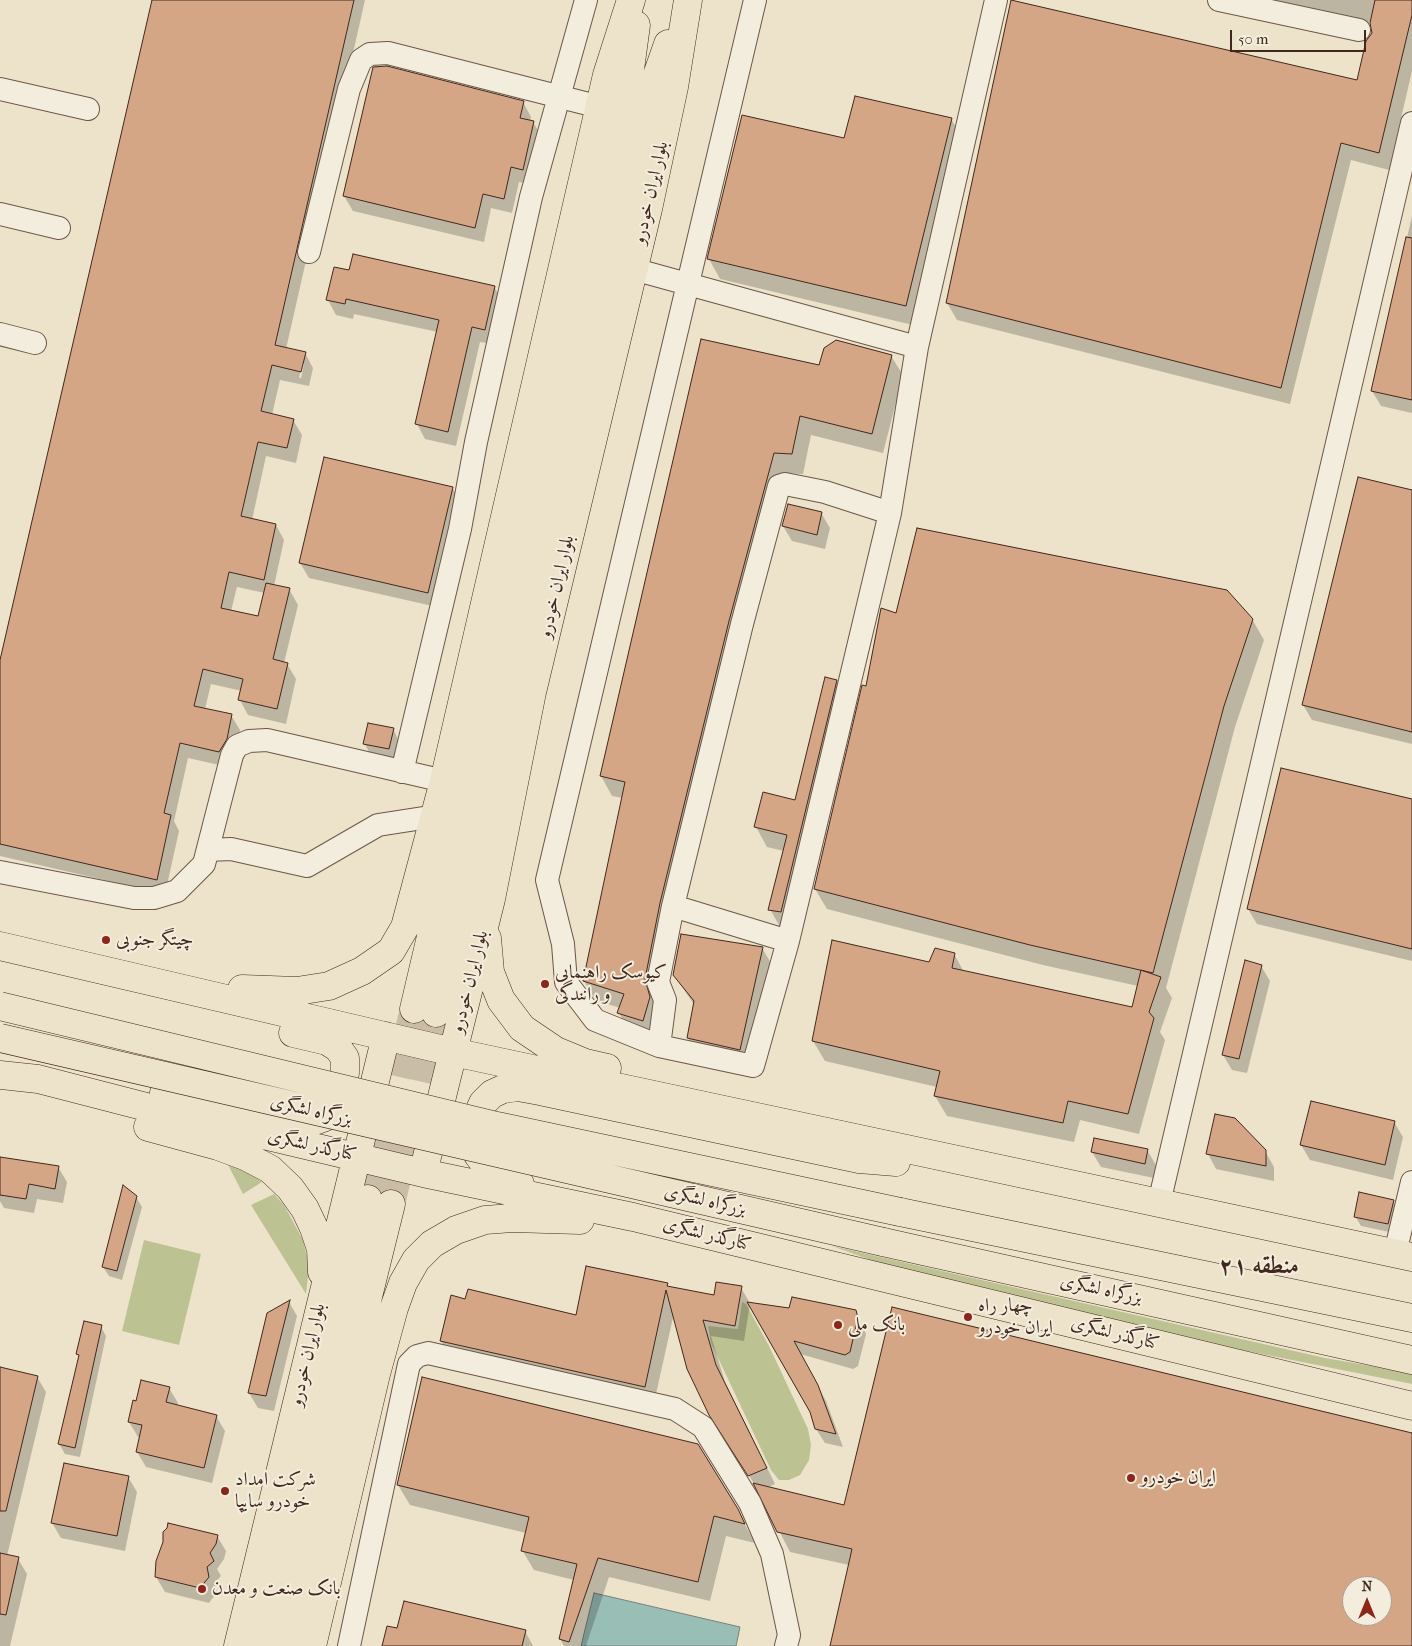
<!DOCTYPE html>
<meta charset="utf-8">
<style>
body{margin:0}
#map{position:relative;width:1412px;height:1646px;overflow:hidden;background:#ece3ca;font-family:"IM FELL French Canon",serif}
canvas{display:block}
.north{position:absolute;left:1342px;top:1576px;width:50px;height:50px;box-sizing:border-box;background:#f3eddd;border:1px solid #ac9e90;border-radius:50%;rotate:0deg;font-size:14px;font-weight:700;line-height:20px;text-align:center;color:#42271c}
.north::after{content:'';display:block;margin:auto;width:18px;height:22px;background:#8f2418;clip-path:polygon(50% 0,100% 100%,50% 72%,0 100%)}
.scale{position:absolute;left:1230px;top:30px;width:136px;height:22px;box-sizing:border-box;border:2px solid #42271c;border-top:0;padding-left:6px;font-size:15px;line-height:18px;white-space:nowrap;color:#42271c;-webkit-text-stroke:4px #f3eddd;paint-order:stroke}
</style>
<div id="map">
<canvas width="1412" height="1646"></canvas>
<div class="north">N</div>
<div class="scale">50 m</div>
</div>
<script>
const g = document.querySelector('canvas').getContext('2d');
g.lineJoin = 'round';
function paint(path, color) { g.fillStyle = color; g.fill(path, 'evenodd'); }
const toPath = rows => new Path2D(rows.map(r => 'M' + r).join(''));
function strokePath(path, color, width, dash) { g.strokeStyle = color; g.lineWidth = width; g.lineCap = dash ? 'butt' : 'round'; g.setLineDash(dash || []); g.stroke(path); }
function write(font, color, halo, rows, align = 'center') {
  g.font = font + ' "IM FELL French Canon",Amiri,serif'; g.lineWidth = 4; g.setLineDash([]); g.textBaseline = 'middle'; g.strokeStyle = halo; g.fillStyle = color; for (const [text, x, y, turn = 0] of rows) {
    g.save(); g.translate(x, y); g.rotate((+turn || 0) * Math.PI / 180); g.textAlign = isNaN(turn) ? turn : align; if (halo) g.strokeText(text, 0, 0); g.fillText(text, 0, 0); g.restore();
  }
}
const green = toPath([
 [225,1159,244,1169,262,1182,243,1194],
 [274,1194,284,1205,303,1240,309,1266,306,1294,251,1205],
 [144,1240,201,1254,179,1345,122,1331],
 [832,1246,1325,1358,1412,1373,1412,1384,1217,1345,907,1273],
 [742,1302,746,1304,769,1346,808,1429,811,1445,809,1460,800,1475,789,1480,779,1480,771,1470,711,1343,708,1326,738,1329]
]);
const water = toPath([
 [594,1593,740,1627,736,1646,581,1646,594,1593]
]);
const shadow = toPath([
 [153,0,365,0,286,349,305,353,313,368,309,386,280,380,272,415,293,420,302,435,296,463,266,456,252,520,276,525,284,540,274,586,289,589,298,605,284,663,287,664,296,679,286,724,248,715,240,700,242,691,211,684,205,709,231,715,240,730,235,754,228,767,188,758,174,821,179,831,165,894,0,856,0,665],
 [302,364,304,364,301,378,299,378],
 [237,587,265,593,259,618,231,611],
 [1268,0,1412,0,1412,71,1389,170,1351,160,1290,404,957,320,947,303,1358,82,1373,34,1371,23],
 [523,102,531,117,530,122,533,122,542,137,531,184,519,182,512,213,491,208,484,242,353,211,344,196],
 [951,119,963,139,917,326,720,279,709,259,845,140],
 [1412,216,1412,413,1381,406,1372,391],
 [350,272,494,287,503,302,493,344,480,342,456,446,425,439,417,424,438,332,354,314,353,319,336,315,328,300],
 [891,356,903,375,883,453,811,435,803,474,785,473,740,641,654,1040,630,1032,619,1013,620,1008,595,1000,584,981,623,798,612,796,601,776,820,367],
 [453,489,461,504,437,607,309,578,300,563],
 [1412,491,1412,744,1312,720,1303,705],
 [789,505,821,513,830,528,825,549,792,541,783,526],
 [897,614,1252,619,1264,640,1235,727,1166,988,1172,998,1160,1032,1165,1040,1139,1134,1080,1120,1074,1142,947,1116,935,1096,937,1087,825,1061,813,1041,930,964,954,954,964,972,1132,1008,1138,986,1043,965,827,909,815,889,867,688],
 [836,681,848,701,781,929,770,909,784,851,767,847,756,827,796,802],
 [393,729,398,739,394,759,370,754,365,744],
 [1412,801,1412,961,1257,924,1248,909],
 [762,948,774,968,751,1069,700,1058,688,1038,694,1005,674,974],
 [1261,966,1270,981,1247,1073,1232,1070,1223,1055],
 [1394,1122,1403,1137,1393,1180,1310,1160,1301,1145],
 [1147,1150,1156,1165,1154,1178,1101,1167,1092,1152],
 [1265,1151,1274,1167,1274,1181,1216,1169,1208,1154],
 [0,1158,58,1167,67,1182,63,1203,37,1199,34,1213,4,1208,0,1201],
 [136,1197,142,1207,122,1280,109,1276,103,1267],
 [1393,1201,1399,1211,1394,1233,1361,1226,1355,1216],
 [667,1285,669,1288,715,1296,741,1288,750,1303,790,1310,855,1311,866,1334,858,1366,853,1369,800,1354,826,1401,843,1447,825,1443,816,1429,811,1411,750,1304,744,1341,711,1336,725,1382,775,1484,767,1488,845,1507,1412,1434,1412,1646,831,1646,849,1565,790,1552,757,1488,714,1421,674,1313,654,1403,451,1357,441,1341,466,1300,577,1316],
 [1352,1586,1382,1586,1382,1616,1352,1616],
 [289,1302,297,1316,274,1411,258,1408,249,1393],
 [101,1327,106,1336,80,1457,65,1454,59,1444,80,1358,78,1354],
 [0,1369,37,1377,46,1392,7,1556,18,1559,27,1574,10,1646,0,1646],
 [169,1388,178,1403,177,1406,216,1416,225,1431,212,1483,146,1467,137,1452,141,1437,138,1437,129,1422,137,1402],
 [128,1477,137,1492,125,1551,61,1538,52,1523],
 [398,1485,737,1510,755,1543,726,1536,710,1601,609,1577,586,1646,564,1646,560,1639,574,1580,534,1570,522,1550,526,1533,410,1505],
 [217,1536,226,1551,224,1559,217,1569,221,1576,215,1582,217,1592,209,1603,165,1592,156,1577],
 [525,1631,533,1646,383,1646]
]);
const building = toPath([
 [152,0,354,0,275,345,306,352,301,372,272,365,261,411,294,419,287,448,258,442,241,516,276,524,264,580,229,572,221,608,258,616,266,583,290,588,273,659,288,663,277,709,238,700,243,679,203,669,194,706,232,714,227,739,219,752,180,743,164,813,171,815,157,880,0,844,0,660,152,0],
 [1011,0,1357,80,1366,41,1372,33,1370,23,1375,0,1412,0,1412,15,1379,153,1341,143,1281,388,946,303,1011,0],
 [387,66,524,101,520,118,534,121,523,170,511,167,504,199,483,194,475,228,343,196,373,67,387,66],
 [855,96,952,118,906,306,707,259,742,115,844,138,855,96],
 [1406,237,1412,238,1412,400,1371,391,1406,237],
 [353,254,495,286,485,330,472,327,448,432,415,424,439,320,346,299,345,304,326,300,334,267,349,270,353,254],
 [701,339,819,365,824,348,836,340,892,355,872,434,800,416,792,454,774,453,729,621,660,903,645,979,650,997,643,1021,617,1013,624,994,583,981,625,782,600,776,701,339],
 [324,457,453,487,428,593,299,563,324,457],
 [1358,477,1412,490,1412,732,1302,705,1358,477],
 [788,504,822,512,817,535,782,526,788,504],
 [917,528,1227,590,1253,619,1224,706,1153,973,1030,945,814,889,862,685,866,686,881,608,896,613,917,528],
 [825,677,837,680,781,912,768,910,787,835,754,827,763,792,795,800,825,677],
 [368,723,394,728,389,749,363,744,368,723],
 [1281,768,1412,799,1412,949,1247,909,1281,768],
 [681,934,763,947,740,1050,687,1038,694,1001,673,975,681,934],
 [832,940,929,962,935,948,955,953,952,968,1132,1007,1141,970,1161,977,1149,1012,1154,1018,1128,1114,1068,1101,1063,1123,934,1096,940,1071,812,1041,832,940],
 [1245,960,1262,965,1239,1059,1222,1055,1245,960],
 [1311,1101,1395,1121,1385,1165,1300,1145,1311,1101],
 [1215,1114,1235,1118,1266,1150,1266,1166,1206,1154,1215,1114],
 [1094,1138,1148,1149,1145,1164,1091,1152,1094,1138],
 [0,1157,59,1166,55,1189,29,1184,26,1199,0,1195,0,1157],
 [123,1185,137,1196,117,1271,102,1267,123,1185],
 [1359,1192,1394,1200,1388,1224,1354,1217,1359,1192],
 [586,1266,668,1283,667,1286,714,1295,716,1282,742,1286,735,1326,703,1320,716,1365,767,1468,748,1476,709,1415,687,1369,666,1290,645,1387,440,1341,451,1295,465,1299,468,1289,576,1315,586,1266],
 [792,1297,856,1310,858,1318,850,1352,845,1355,794,1341,818,1385,836,1434,815,1429,810,1412,747,1302,789,1308,792,1297],
 [290,1300,266,1396,248,1393,267,1313,290,1300],
 [892,1307,1412,1433,1412,1646,830,1646,852,1549,777,1532,753,1483,844,1505,892,1307],
 [1352,1586,1382,1586,1382,1616,1352,1616,1352,1586],
 [84,1321,102,1325,75,1448,58,1444,79,1355,76,1354,84,1321],
 [0,1367,38,1376,6,1511,0,1511,0,1367],
 [422,1377,698,1444,738,1509,745,1524,714,1516,698,1582,598,1558,569,1642,559,1639,577,1564,521,1551,529,1517,397,1485,422,1377],
 [141,1380,170,1387,166,1402,217,1415,204,1468,136,1452,142,1425,128,1422,133,1400,136,1401,141,1380],
 [64,1463,129,1476,117,1536,51,1523,64,1463],
 [168,1523,218,1535,216,1544,210,1553,214,1561,207,1567,209,1577,200,1588,155,1577,156,1561,163,1542,163,1532,167,1528,168,1523],
 [0,1553,19,1557,6,1615,0,1614,0,1553],
 [404,1601,526,1630,522,1646,382,1646,387,1626,397,1628,404,1601]
]);
const majorTunnel = toPath([
 [368,1199,414,1009],
 [391,1204,436,1013]
]);
const minor = toPath([
 [755,0,547,880,563,944,566,982,595,1020,659,1046,753,1066,788,941,890,513,917,347,996,0],
 [1219,0,1359,30],
 [0,89,88,109],
 [0,214,59,228],
 [309,252,349,89,361,60,370,54,388,53,600,107],
 [633,269,917,347],
 [0,334,35,343],
 [402,772,460,529,476,442,531,197,586,0],
 [208,850,231,849,307,866,378,825,436,816],
 [0,872,134,898,154,898,177,891,204,864,232,755,237,746,249,741,267,740,444,781],
 [673,906,788,941],
 [659,1046,665,1000,658,982,673,906,742,624,779,486,785,484,825,492,890,513],
 [1159,1203,1412,123],
 [1395,1253,1412,1182],
 [349,1646,409,1364,417,1356,428,1353,675,1409,703,1427,750,1503,772,1554,789,1635,786,1646]
]);
const major = toPath([
 [487,938,490,972,501,1000,522,1028,556,1051,585,1063,607,1068],
 [0,946,453,1052,1412,1257],
 [242,989,297,991,329,986,362,971,391,951,405,927,444,781,607,75,631,0],
 [414,1009,611,170,629,77,636,25],
 [436,1013,543,553,654,84,668,44],
 [0,1075,38,1079,162,1111,423,1173,633,1217,1412,1406],
 [164,1093,299,1122,314,1121,325,1117,334,1107,340,1095,345,1073,345,1058,338,1048,327,1041,293,1033],
 [148,1127,218,1146,245,1156,270,1169,290,1188,305,1209,314,1228,321,1249,322,1272],
 [423,1173,491,899,532,692,648,209,674,87,688,0],
 [520,1184,488,1168,478,1155,474,1142,478,1114,483,1103,492,1094,503,1089,518,1087,540,1091,859,1159,896,1162],
 [238,1646,386,1036],
 [262,1646,368,1199],
 [287,1646,320,1490,391,1204],
 [312,1646,376,1374,394,1308,403,1283,416,1260,432,1244,456,1230,485,1220,512,1218,580,1220]
]);
const highway = toPath([
 [900,1212,1412,1318],
 [883,1242,1412,1360]
]);
const highwayBridge = toPath([
 [0,1006,497,1126,900,1212],
 [0,1038,883,1242]
]);
const markers = [
 [106,940,5,"#8f2418"],
 [545,984,5,"#8f2418"],
 [968,1317,5,"#8f2418"],
 [838,1325,5,"#8f2418"],
 [1131,1478,5,"#8f2418"],
 [225,1491,5,"#8f2418"],
 [202,1589,5,"#8f2418"]
];
const streetNames = [
 ["بلوار ایران خودرو",651,193,-77],
 ["بلوار ایران خودرو",557,587,-77],
 ["بلوار ایران خودرو",470,982,-76],
 ["بزرگراه لشگری",311,1111,13],
 ["کنارگذر لشگری",312,1146,13],
 ["بزرگراه لشگری",705,1201,13],
 ["کنارگذر لشگری",707,1235,14],
 ["بزرگراه لشگری",1101,1290,12],
 ["کنارگذر لشگری",1115,1334,14],
 ["بلوار ایران خودرو",308,1355,-77]
];
const poiNames = [
 ["چیتگر جنوبی",116,940],
 ["کیوسک راهنمایی",555,973],
 ["و رانندگی",555,995],
 ["چهار راه",978,1306],
 ["ایران خودرو",978,1328],
 ["بانک ملی",848,1325],
 ["ایران خودرو",1141,1478],
 ["شرکت امداد",235,1480],
 ["خودرو سایپا",235,1502],
 ["بانک صنعت و معدن",212,1589]
];
const districtNames = [
 ["منطقه ۲۱",1259,1267]
];
paint(green, '#bdc293');
paint(water, '#99beb6');
strokePath(water, '#768278', 1);
paint(shadow, '#0003');
paint(building, '#d5a685');
strokePath(building, '#42271c', 1);
strokePath(majorTunnel, '#cabda7', 28, [28, 14]);
strokePath(minor, '#6c5648', 24);
strokePath(major, '#42271c', 29);
strokePath(highway, '#42271c', 29);
strokePath(minor, '#f3eddd', 22);
strokePath(major, '#ece3ca', 28);
strokePath(highway, '#ece3ca', 28);
strokePath(highwayBridge, '#42271c', 29, []);
strokePath(highwayBridge, '#ece3ca', 28);
for (const [x, y, r, color] of markers) { const dot = new Path2D(); dot.arc(x, y, r, 0, 2 * Math.PI); g.fillStyle = color; g.fill(dot); strokePath(dot, '#f3eddd', 2); }
write('19px', '#42271c', '#f3eddd', streetNames);
write('19px', '#42271c', '#f3eddd', poiNames, 'left');
write('bold 24px', '#42271c', '#f3eddd', districtNames);
</script>
